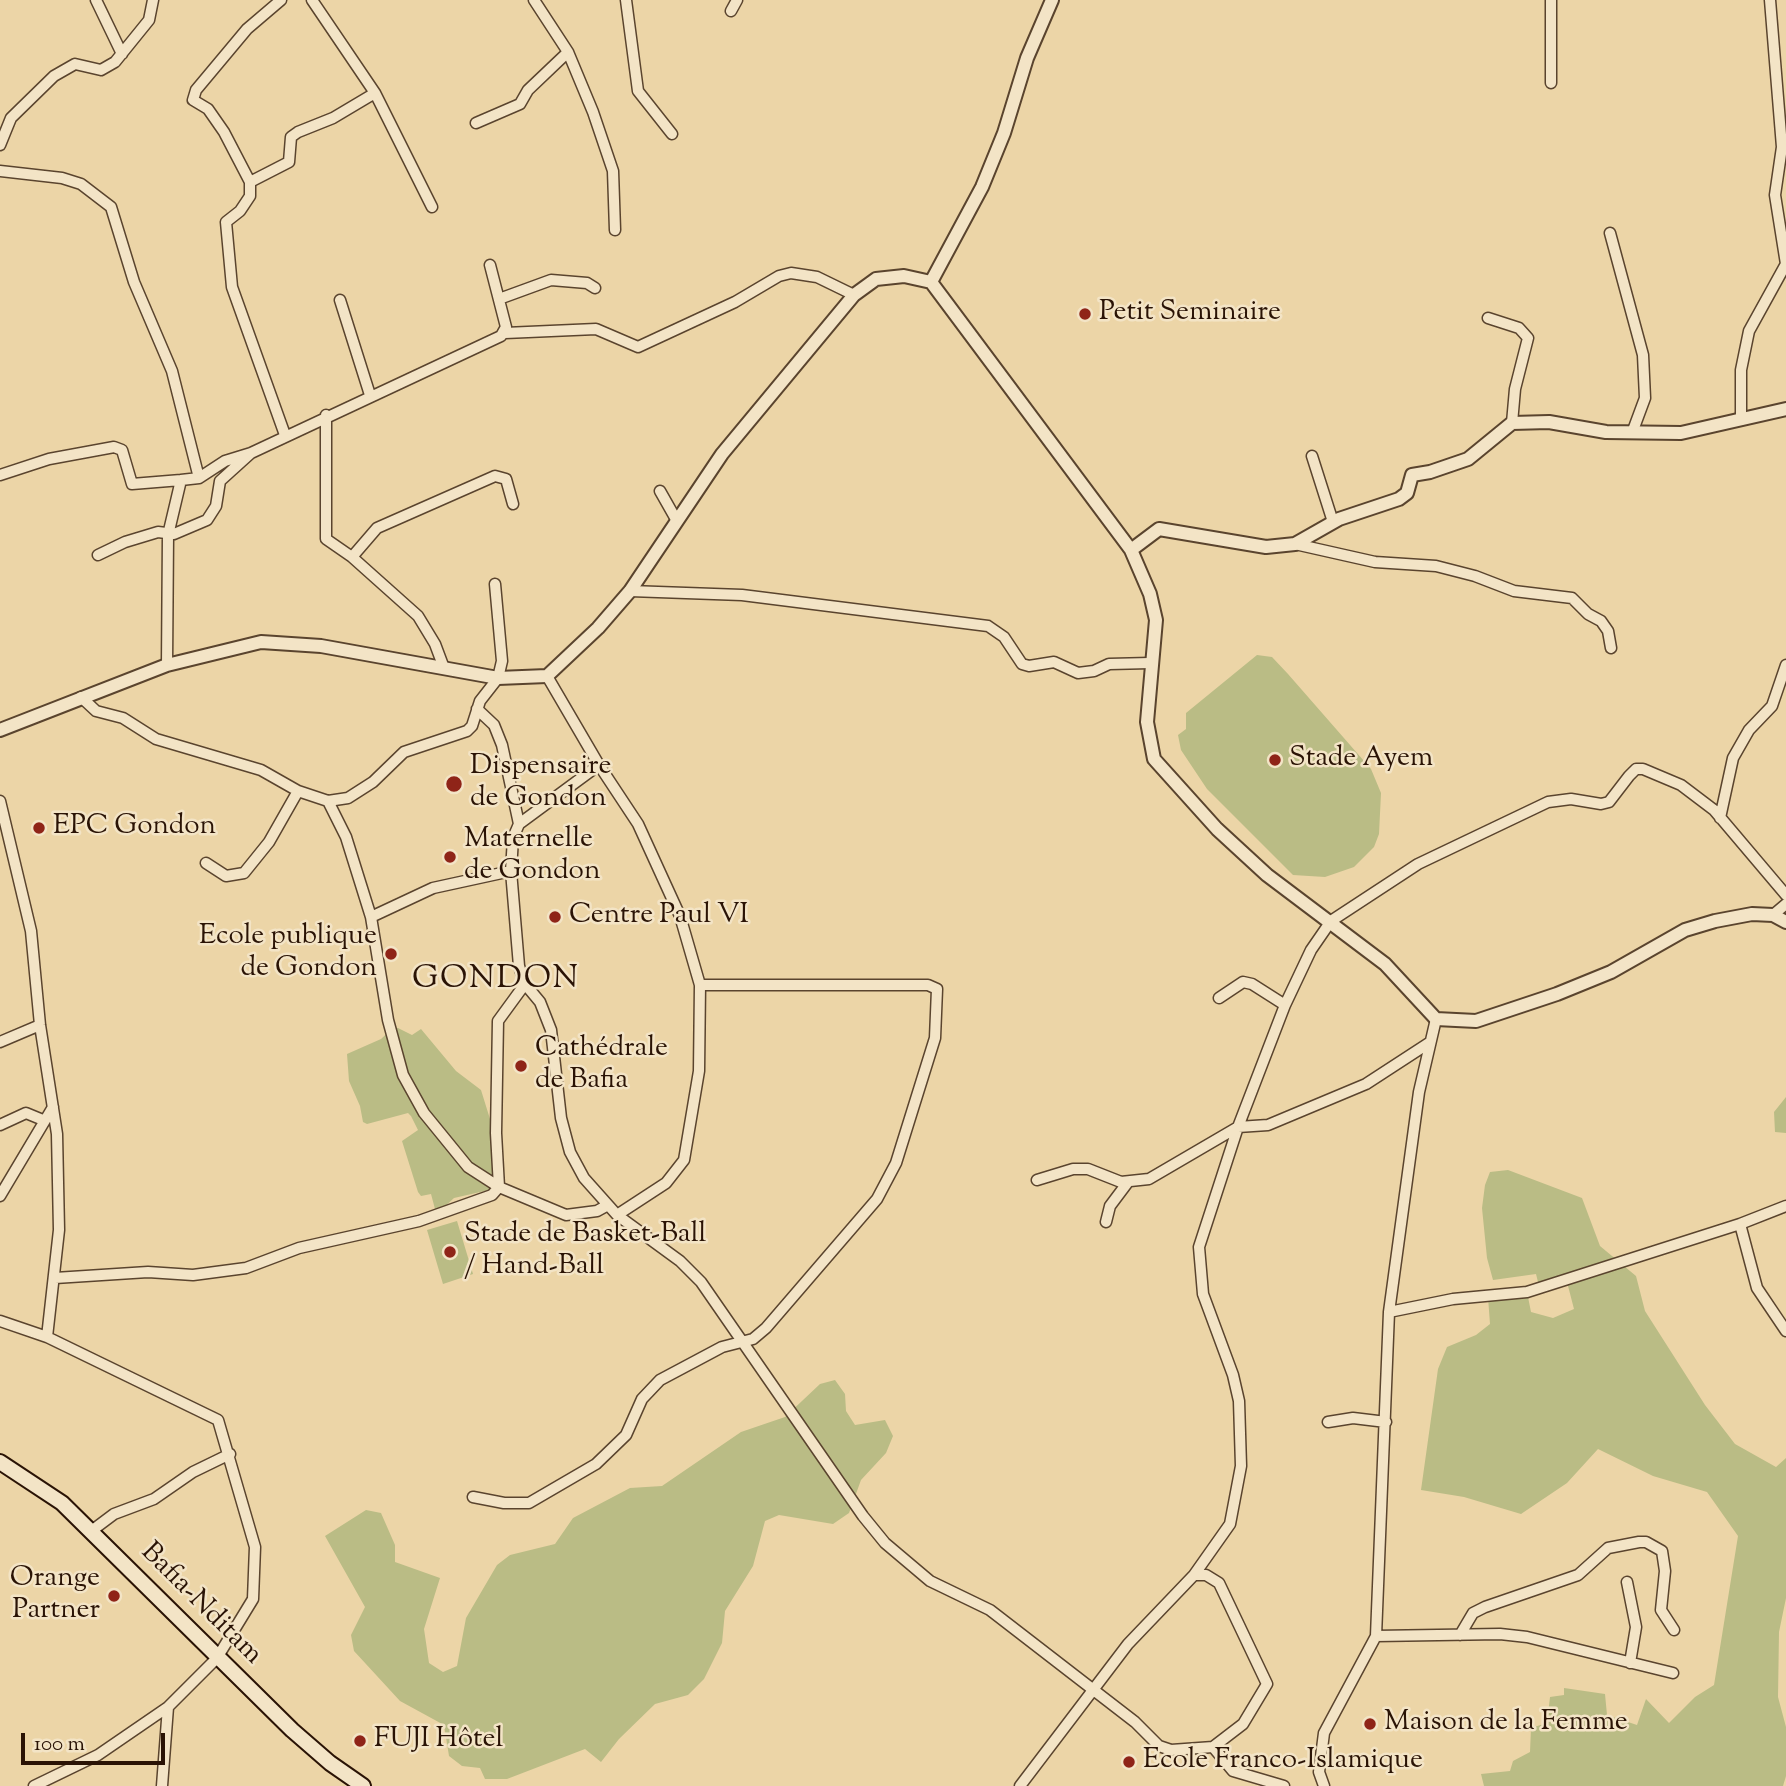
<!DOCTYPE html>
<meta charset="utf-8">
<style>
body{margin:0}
#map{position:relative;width:1786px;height:1786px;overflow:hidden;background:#ecd5a7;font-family:"Sorts Mill Goudy",serif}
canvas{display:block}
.scale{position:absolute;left:21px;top:1733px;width:144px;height:32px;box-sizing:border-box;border:4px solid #2a1305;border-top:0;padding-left:9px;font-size:21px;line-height:24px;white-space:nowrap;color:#2a1305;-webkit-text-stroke:5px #f3e4c6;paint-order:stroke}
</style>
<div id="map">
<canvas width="1786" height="1786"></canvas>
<div class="scale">100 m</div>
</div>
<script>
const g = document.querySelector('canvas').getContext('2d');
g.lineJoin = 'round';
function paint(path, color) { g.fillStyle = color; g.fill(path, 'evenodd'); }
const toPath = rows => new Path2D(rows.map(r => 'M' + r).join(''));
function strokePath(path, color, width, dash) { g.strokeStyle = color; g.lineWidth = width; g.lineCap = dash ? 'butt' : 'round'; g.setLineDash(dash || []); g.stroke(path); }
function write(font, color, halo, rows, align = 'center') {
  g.font = font + ' "Sorts Mill Goudy",serif'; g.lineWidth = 5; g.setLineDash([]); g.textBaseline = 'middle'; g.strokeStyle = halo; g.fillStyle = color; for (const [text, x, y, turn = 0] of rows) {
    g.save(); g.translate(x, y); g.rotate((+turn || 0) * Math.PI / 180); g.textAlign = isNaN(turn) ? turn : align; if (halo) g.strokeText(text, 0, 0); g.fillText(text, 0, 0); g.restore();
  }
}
const green = toPath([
 [1257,655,1272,657,1288,674,1371,769,1381,793,1379,834,1374,847,1354,867,1325,877,1293,875,1207,789,1181,750,1178,735,1186,729,1186,713],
 [393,1028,398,1028,412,1035,421,1029,456,1071,481,1090,490,1119,502,1181,489,1190,454,1198,439,1212,435,1209,431,1194,421,1196,418,1192,402,1141,418,1130,411,1116,408,1113,367,1124,363,1122,360,1106,349,1081,347,1054,381,1039],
 [1786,1097,1786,1133,1775,1132,1774,1112],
 [1508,1170,1582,1198,1600,1246,1636,1276,1645,1311,1705,1405,1735,1444,1776,1467,1786,1458,1786,1598,1779,1632,1778,1697,1786,1727,1786,1776,1783,1786,1484,1786,1481,1774,1510,1771,1513,1761,1530,1752,1531,1728,1547,1723,1550,1697,1564,1695,1564,1688,1605,1694,1607,1715,1637,1725,1646,1699,1669,1723,1695,1697,1714,1685,1738,1536,1707,1492,1653,1476,1598,1449,1567,1483,1521,1514,1464,1497,1421,1490,1438,1369,1447,1347,1476,1335,1490,1324,1488,1297,1527,1292,1531,1312,1553,1318,1574,1309,1567,1282,1539,1286,1536,1274,1493,1280,1487,1258,1482,1208,1485,1185,1490,1172],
 [457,1221,473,1274,443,1284,427,1230],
 [835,1380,845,1394,846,1411,855,1425,885,1420,893,1436,886,1453,861,1480,849,1513,833,1524,779,1515,765,1521,753,1566,725,1611,722,1643,704,1679,688,1695,655,1704,619,1739,601,1762,585,1749,507,1779,485,1779,480,1768,462,1766,449,1756,444,1725,400,1701,354,1651,351,1635,365,1607,325,1536,366,1510,381,1513,395,1545,395,1562,440,1578,424,1629,429,1663,443,1672,457,1666,466,1618,497,1565,510,1555,555,1544,573,1518,630,1488,662,1486,741,1432,785,1417,820,1384]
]);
const minor = toPath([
 [96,0,122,54],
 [281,0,247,29,196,90,193,100,208,109,224,132,250,182,250,196,240,211,226,222,232,287,285,435],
 [312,0,375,93,432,207],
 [534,0,568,52,593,112,613,171,615,230],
 [626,0,638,91,672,134],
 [731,11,737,0],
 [1551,83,1551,0],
 [476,123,520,104,528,90,568,52],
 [0,145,11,118,54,76,75,64,101,70,115,62,149,20,153,0],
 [0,171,62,178,81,184,111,207,134,282,172,371,199,478],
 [250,182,289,162,291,137,298,132,333,118,375,93],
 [1610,233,1643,355,1645,398,1632,433],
 [499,299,551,280,587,283,595,288],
 [340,300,370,395],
 [1488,318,1519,328,1528,338,1515,389,1512,423],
 [505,333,596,329,638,347,735,302,779,276,791,273,817,277,854,295],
 [326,415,326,539,352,557,418,616,435,644,444,668],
 [1741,420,1741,370,1749,331,1786,264,1775,195,1782,147,1770,0],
 [1312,456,1333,522],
 [0,475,49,459,114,447,122,450,132,484,181,480],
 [660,491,677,521],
 [1295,544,1375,562,1436,566,1475,576,1514,591,1572,598,1588,614,1601,621,1608,631,1611,648],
 [98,555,125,542,158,532,174,534,207,520,216,506,220,481,251,453],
 [352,557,377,528,495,476,506,479,513,504],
 [630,591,742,595,988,626,1004,637,1022,664,1029,666,1054,662,1078,673,1094,671,1109,664,1150,663],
 [167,665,168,535,181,480,199,478,225,461,251,453,501,336,506,327,490,265],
 [547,676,599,765,519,824,513,838,511,871,519,966,525,984,540,1002,551,1030,561,1118,570,1152,584,1178,617,1215,680,1261,701,1282,863,1516,885,1543,930,1581,990,1610,1135,1722,1159,1746,1171,1750,1213,1747,1243,1724,1267,1684,1219,1583,1206,1575,1194,1575],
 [81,697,96,711,123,718,156,739,261,770,298,791,328,801,346,837,371,917,388,1020,403,1075,424,1113,468,1167,499,1187,566,1215,597,1211,608,1205],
 [477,709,494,725,502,745,519,824],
 [599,765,638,824,680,916,700,985,699,1071,684,1160,666,1183,617,1215],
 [0,801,31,931,40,1025,57,1134,59,1230,47,1337,218,1420,255,1547,253,1599,217,1658,168,1707,98,1755,34,1786],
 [328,801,348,798,373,782,404,752,467,731,472,726,480,701,498,678,502,661,495,584],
 [1720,818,1733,758,1749,730,1772,706,1786,665],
 [206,863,226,876,244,873,269,842,298,791],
 [1773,915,1786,904],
 [371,917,433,888,511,871],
 [1219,998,1243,982,1252,984,1285,1005],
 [0,1042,40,1025],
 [0,1125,26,1113,43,1120],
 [1037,1180,1073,1169,1088,1169,1121,1182,1149,1179,1238,1127,1268,1125,1366,1084,1429,1043],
 [0,1196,53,1107],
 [1106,1222,1110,1206,1128,1182],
 [1740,1224,1757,1288,1786,1331],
 [55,1278,148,1272,193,1275,246,1268,299,1248,419,1221,492,1195,499,1187,496,1133,498,1021,525,984],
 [1389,1312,1453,1299,1527,1292,1740,1224,1786,1206],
 [0,1321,47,1337],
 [1328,1422,1353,1418,1386,1422],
 [473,1497,504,1503,529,1503,596,1464,626,1435,642,1399,660,1380,722,1347,753,1339,766,1328,877,1199,896,1163,935,1038,937,989,928,985,700,985],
 [90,1532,114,1514,154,1499,193,1472,230,1454],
 [1627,1582,1636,1627,1630,1663],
 [1460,1635,1473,1613,1485,1607,1578,1575,1608,1548,1639,1542,1646,1542,1662,1551,1665,1571,1661,1610,1674,1630],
 [1376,1636,1500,1634,1527,1637,1673,1673],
 [1213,1747,1233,1771,1284,1786],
 [162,1786,168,1707],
 [1020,1786,1128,1644,1194,1575,1230,1524,1241,1466,1239,1401,1233,1375,1203,1294,1199,1247,1238,1127,1285,1005,1311,950,1331,921,1418,864,1548,802,1571,799,1601,804,1609,802,1629,776,1636,769,1643,769,1681,785,1714,810,1786,895],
 [1324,1786,1319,1772,1324,1733,1376,1636,1389,1312,1419,1092,1436,1019]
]);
const tertiary = toPath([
 [931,282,982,187,1004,133,1027,58,1052,0],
 [1131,550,1159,529,1266,547,1295,544,1339,519,1399,499,1407,493,1412,475,1430,472,1468,459,1512,423,1549,422,1606,432,1681,433,1786,409],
 [0,730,167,665,261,642,321,646,498,678,547,676,598,628,630,591,722,454,854,295,876,279,904,276,931,282,1131,550,1150,594,1156,620,1147,722,1154,759,1217,829,1267,875,1385,964,1436,1019,1476,1021,1557,994,1611,972,1685,930,1715,921,1752,914,1773,915,1786,922]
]);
const secondary = toPath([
 [0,1462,62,1503,292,1730,330,1763,363,1786]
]);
const markers = [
 [1085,314,7,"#8f2418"],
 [1275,760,7,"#8f2418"],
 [454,784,9,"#8f2418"],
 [39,828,7,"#8f2418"],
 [450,857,7,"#8f2418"],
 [555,917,7,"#8f2418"],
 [391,954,7,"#8f2418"],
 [521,1066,7,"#8f2418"],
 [450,1252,7,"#8f2418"],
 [114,1596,7,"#8f2418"],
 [1370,1724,7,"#8f2418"],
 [360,1741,7,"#8f2418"],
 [1129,1762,7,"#8f2418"]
];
const poiNames = [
 ["Petit Seminaire",1099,314],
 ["Stade Ayem",1289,760],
 ["Dispensaire",470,768],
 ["de Gondon",470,800],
 ["EPC Gondon",53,828],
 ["Maternelle",464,841],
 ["de Gondon",464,873],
 ["Centre Paul VI",569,917],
 ["Ecole publique",377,938,"right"],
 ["de Gondon",377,970,"right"],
 ["Cathédrale",535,1050],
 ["de Bafia",535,1082],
 ["Stade de Basket-Ball",464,1236],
 ["/ Hand-Ball",464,1268],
 ["Orange",100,1580,"right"],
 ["Partner",100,1612,"right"],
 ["Maison de la Femme",1384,1724],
 ["FUJI Hôtel",374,1741],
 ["Ecole Franco-Islamique",1143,1762]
];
const streetNames = [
 ["Bafia-Nditam",200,1605,45]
];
const quarterNames = [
 ["GONDON",496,982]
];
paint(green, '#babc85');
strokePath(minor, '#5a442e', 13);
strokePath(tertiary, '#5a442e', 16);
strokePath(secondary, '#2a1305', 18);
strokePath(minor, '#f3e4c6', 10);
strokePath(tertiary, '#f3e4c6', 12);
strokePath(secondary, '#f3e4c6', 14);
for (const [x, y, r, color] of markers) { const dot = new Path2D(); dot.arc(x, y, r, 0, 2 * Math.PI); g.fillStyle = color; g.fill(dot); strokePath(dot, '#f3e4c6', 2.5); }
write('28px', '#2a1305', '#f3e4c6', poiNames, 'left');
write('28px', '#2a1305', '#f3e4c6', streetNames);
g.letterSpacing = '2px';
write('32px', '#2a1305', '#f3e4c6', quarterNames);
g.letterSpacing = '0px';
</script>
